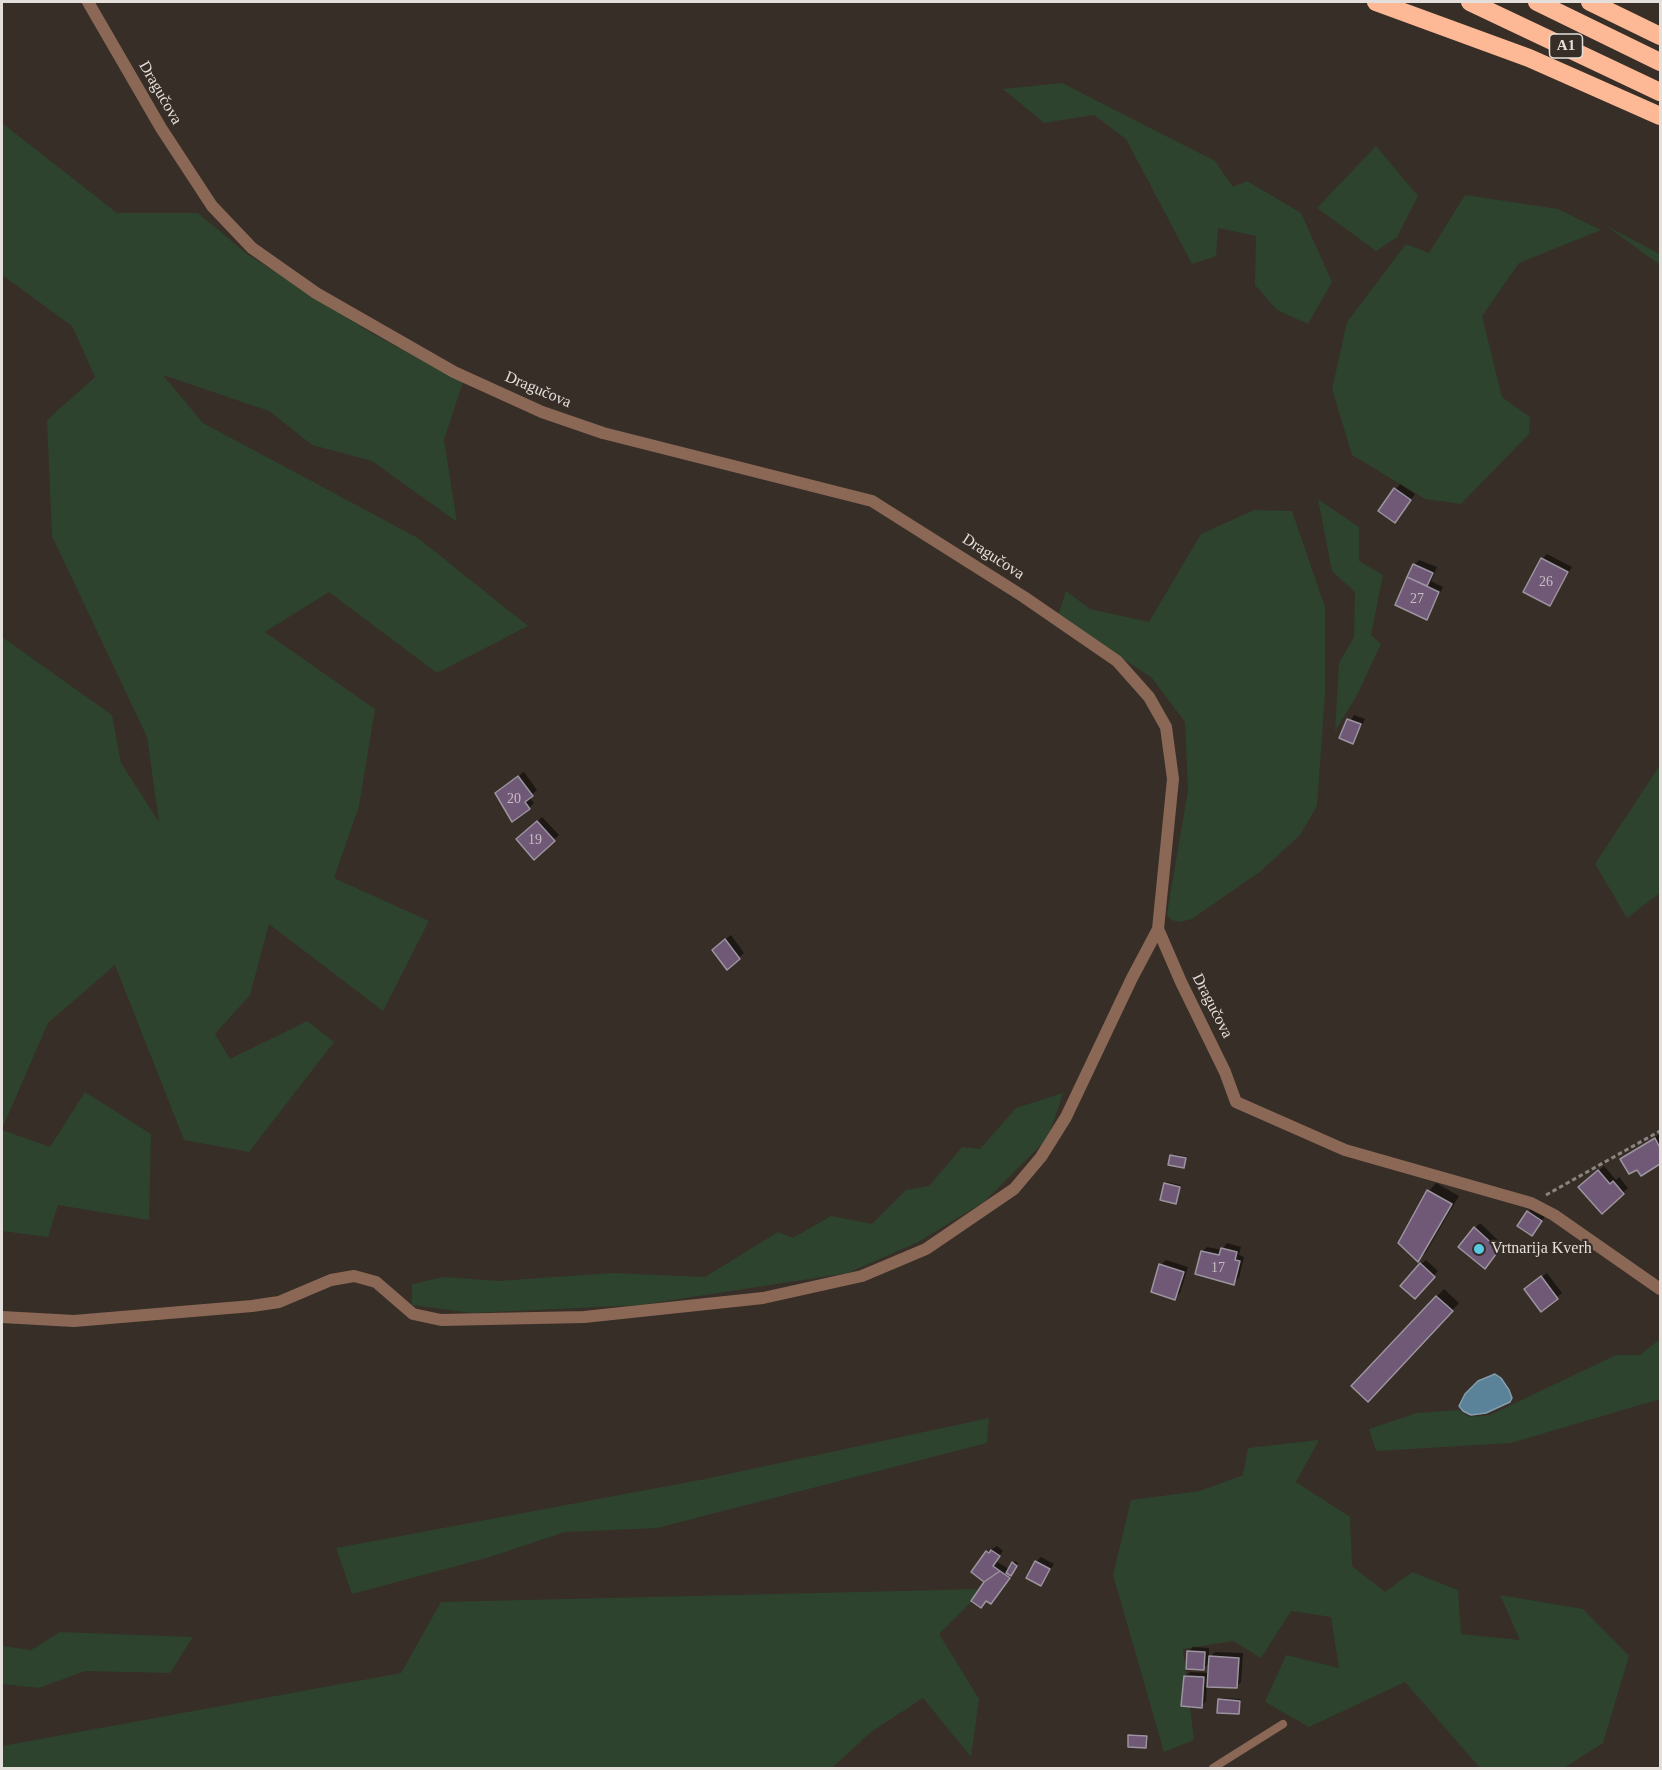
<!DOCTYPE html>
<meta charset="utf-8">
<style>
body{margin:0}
#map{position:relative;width:1662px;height:1770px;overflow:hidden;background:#372e27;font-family:Georgia,serif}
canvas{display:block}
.frame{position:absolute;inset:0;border:3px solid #e5dfdb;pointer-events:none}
</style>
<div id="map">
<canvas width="1662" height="1770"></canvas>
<div class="frame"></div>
</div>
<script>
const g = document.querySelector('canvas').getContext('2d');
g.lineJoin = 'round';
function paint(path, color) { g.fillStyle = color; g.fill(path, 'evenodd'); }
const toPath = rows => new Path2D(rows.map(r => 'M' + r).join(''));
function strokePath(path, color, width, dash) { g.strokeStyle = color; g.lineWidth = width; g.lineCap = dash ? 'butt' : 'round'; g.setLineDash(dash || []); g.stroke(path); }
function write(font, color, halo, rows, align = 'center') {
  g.font = font + ' Georgia,serif'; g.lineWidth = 4.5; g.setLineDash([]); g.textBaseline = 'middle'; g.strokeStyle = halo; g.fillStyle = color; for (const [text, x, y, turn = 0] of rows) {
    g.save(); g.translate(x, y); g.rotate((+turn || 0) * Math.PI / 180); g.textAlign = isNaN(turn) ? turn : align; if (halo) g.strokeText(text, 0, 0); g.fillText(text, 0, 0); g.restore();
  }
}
const green = toPath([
 [1062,83,1215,161,1233,187,1247,181,1301,213,1332,282,1308,324,1277,310,1255,285,1256,236,1218,228,1216,256,1192,264,1126,139,1094,115,1044,123,1003,89],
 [2,123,117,213,198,213,247,254,373,334,463,382,444,440,457,522,372,461,312,445,269,411,163,375,203,423,418,538,528,626,437,673,329,592,265,632,375,709,359,806,334,878,429,921,383,1011,269,924,250,995,215,1034,230,1059,307,1021,334,1042,249,1152,184,1140,115,965,48,1023,2,1129,2,637,112,715,121,763,159,822,147,737,52,536,47,420,95,377,72,326,2,275],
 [1376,146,1418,196,1397,237,1376,251,1317,208],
 [1465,195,1558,209,1601,230,1519,263,1482,316,1502,397,1530,417,1529,434,1461,504,1425,499,1352,455,1332,389,1347,322,1406,244,1429,253],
 [1605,225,1660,254,1660,265],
 [1318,499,1359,527,1359,561,1383,575,1371,635,1381,644,1356,697,1335,731,1339,663,1354,637,1355,592,1332,571],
 [1254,510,1292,511,1325,607,1325,695,1317,806,1300,835,1261,871,1192,919,1180,922,1171,920,1167,914,1188,790,1185,722,1152,678,1058,616,1066,591,1090,609,1149,622,1201,534],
 [1660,765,1660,893,1627,918,1595,864],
 [85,1092,151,1134,149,1220,58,1205,48,1237,2,1231,2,1130,50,1147],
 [1063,1093,1048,1138,984,1202,918,1242,848,1273,640,1305,472,1313,412,1305,412,1284,444,1277,498,1281,612,1273,705,1277,778,1232,793,1238,831,1216,872,1224,906,1190,929,1186,962,1147,980,1149,1016,1108],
 [1660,1339,1660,1399,1511,1443,1376,1451,1369,1429,1417,1413,1458,1410,1470,1417,1490,1415,1616,1355,1640,1355],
 [989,1418,987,1443,657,1528,565,1532,490,1557,352,1594,336,1548,705,1479],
 [1319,1440,1296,1482,1350,1517,1352,1566,1385,1592,1412,1572,1458,1590,1461,1634,1520,1640,1500,1595,1583,1609,1629,1656,1603,1743,1564,1768,1480,1768,1405,1682,1309,1727,1265,1702,1286,1655,1339,1668,1331,1617,1291,1611,1261,1658,1233,1641,1183,1649,1194,1740,1164,1752,1113,1575,1131,1500,1200,1491,1243,1475,1248,1448],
 [984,1589,939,1634,979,1699,971,1757,923,1698,871,1732,832,1768,2,1768,2,1746,401,1673,441,1602],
 [60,1632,193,1637,170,1673,85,1671,39,1688,2,1684,2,1646,31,1650]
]);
const water = toPath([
 [1495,1374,1501,1378,1509,1390,1512,1398,1510,1402,1486,1413,1471,1415,1463,1411,1459,1406,1465,1394,1478,1381,1495,1374]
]);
const shadow = toPath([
 [1400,484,1415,494,1399,516,1380,511],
 [1547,554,1572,567,1550,604,1542,559],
 [1419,560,1437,567,1431,581,1443,587,1427,618,1397,605,1414,565],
 [1354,715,1365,719,1353,742,1341,737],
 [524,772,537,790,529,797,534,803,529,808,501,789],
 [542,817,559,835,534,858,518,839],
 [731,935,744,953,727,967,718,945],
 [1660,1134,1660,1163,1641,1174,1638,1168,1622,1159],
 [1174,1154,1187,1157,1184,1167,1172,1156],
 [1604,1166,1616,1180,1619,1177,1628,1188,1602,1212,1585,1182],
 [1167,1182,1181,1185,1175,1203,1165,1184],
 [1436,1183,1459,1196,1426,1252,1418,1260,1429,1191],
 [1533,1207,1546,1215,1532,1234,1528,1212],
 [1480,1223,1503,1245,1490,1262,1475,1228],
 [1227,1243,1241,1247,1239,1255,1244,1257,1239,1278,1234,1283,1202,1252,1207,1247,1222,1250],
 [1166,1260,1188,1267,1180,1293,1175,1298,1161,1265],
 [1426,1260,1438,1271,1414,1297,1421,1264],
 [1547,1273,1562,1293,1542,1310,1531,1285],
 [1444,1289,1459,1303,1376,1392,1353,1386],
 [997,1546,1003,1551,996,1561,1010,1570,1015,1561,1018,1563,991,1602,987,1581,987,1552],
 [1041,1557,1054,1564,1041,1584,1036,1562],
 [1193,1647,1209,1648,1209,1658,1215,1652,1243,1653,1241,1682,1236,1687,1207,1685,1206,1701,1201,1706,1185,1677,1190,1672,1209,1673,1210,1662,1204,1668,1188,1652],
 [1222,1698,1241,1699,1240,1710,1238,1713,1219,1700],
 [1132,1734,1148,1735,1148,1744,1146,1746,1130,1736]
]);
const building = toPath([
 [1394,488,1411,500,1395,523,1378,511,1394,488],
 [1541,558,1568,572,1550,606,1523,592,1541,558],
 [1413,564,1433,573,1427,586,1407,577,1413,564],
 [1407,577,1439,592,1427,620,1395,605,1407,577],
 [1347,719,1361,724,1353,744,1339,738,1347,719],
 [518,776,533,796,525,802,530,809,512,822,495,793,518,776],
 [537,821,555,841,534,860,516,839,537,821],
 [725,939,740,959,727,970,712,950,725,939],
 [1655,1138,1660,1148,1660,1164,1641,1176,1637,1170,1629,1174,1620,1159,1655,1138],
 [1170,1155,1186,1158,1184,1168,1168,1165,1170,1155],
 [1598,1170,1610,1184,1613,1181,1624,1194,1602,1214,1578,1187,1598,1170],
 [1164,1183,1180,1187,1176,1204,1160,1200,1164,1183],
 [1427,1190,1452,1204,1418,1262,1398,1243,1427,1190],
 [1527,1211,1542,1221,1532,1236,1517,1226,1527,1211],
 [1474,1227,1499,1250,1485,1269,1458,1247,1474,1227],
 [1221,1248,1237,1252,1235,1260,1240,1261,1234,1285,1195,1274,1201,1251,1219,1255,1221,1248],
 [1420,1263,1435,1277,1415,1299,1400,1286,1420,1263],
 [1159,1264,1184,1272,1175,1300,1151,1292,1159,1264],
 [1541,1276,1558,1299,1541,1312,1524,1289,1541,1276],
 [1436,1296,1453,1311,1368,1402,1351,1386,1436,1296],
 [991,1550,1000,1556,993,1566,1000,1571,984,1582,971,1572,986,1551,989,1553,991,1550],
 [1035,1561,1050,1569,1041,1586,1026,1578,1035,1561],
 [1012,1562,1017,1566,1011,1576,1006,1573,1012,1562],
 [1000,1571,1010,1578,991,1604,986,1601,981,1608,971,1601,984,1582,1000,1571],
 [1187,1651,1205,1652,1204,1670,1186,1669,1187,1651],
 [1209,1656,1239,1658,1237,1688,1207,1687,1209,1656],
 [1184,1676,1204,1677,1202,1708,1181,1706,1184,1676],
 [1218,1699,1240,1701,1239,1714,1217,1713,1218,1699],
 [1128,1735,1147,1736,1146,1748,1128,1747,1128,1735]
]);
const path = toPath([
 [1546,1195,1660,1131]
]);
const lane = toPath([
 [1213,1768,1283,1724]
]);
const street = toPath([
 [88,2,161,128,212,206,252,248,316,293,454,372,542,412,603,433,872,501,1024,597,1117,661,1149,697,1166,727,1173,779,1158,929,1181,982,1225,1072,1236,1102,1345,1150,1531,1203,1554,1215,1660,1289],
 [2,1317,74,1321,252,1306,279,1302,331,1280,354,1276,376,1282,413,1314,441,1320,584,1317,763,1298,862,1276,926,1249,1014,1189,1041,1157,1066,1117,1132,978,1158,929]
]);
const highway = toPath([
 [1376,2,1529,58,1660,116],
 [1470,2,1660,92],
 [1537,2,1660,62],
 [1590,2,1660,36]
]);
const markers = [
 [1479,1249,6,"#58c9e3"]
];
const numberNames = [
 ["26",1546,582],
 ["27",1417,599],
 ["20",514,799],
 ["19",535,840],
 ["17",1218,1268]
];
const shields = [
 [1566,46,33]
];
const shieldNames = [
 ["A1",1566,46]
];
const streetNames = [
 ["Dragučova",160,93,60],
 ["Dragučova",538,390,23],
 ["Dragučova",993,557,33],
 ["Dragučova",1212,1006,63]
];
const poiNames = [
 ["Vrtnarija Kverh",1491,1249]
];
paint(green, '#2d432e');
paint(water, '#5a8299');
strokePath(water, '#849ead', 1.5);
paint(shadow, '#0007');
paint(building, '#705877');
strokePath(building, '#9c949f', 1.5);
strokePath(path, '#8c857f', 3, [4.5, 3]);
strokePath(lane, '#8b6856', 8);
strokePath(street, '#8b6856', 12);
strokePath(highway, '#fdb895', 18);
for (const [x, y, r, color] of markers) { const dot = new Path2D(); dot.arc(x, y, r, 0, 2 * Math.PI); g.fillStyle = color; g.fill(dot); strokePath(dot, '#372e27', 2); }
write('14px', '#c8bdc2', null, numberNames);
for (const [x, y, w] of shields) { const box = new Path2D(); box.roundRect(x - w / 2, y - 12, w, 24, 4.5); g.fillStyle = '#372e27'; g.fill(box); strokePath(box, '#e5dfdb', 1.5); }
write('bold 15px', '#e5dfdb', null, shieldNames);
write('16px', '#e5dfdb', '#372e27', streetNames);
write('16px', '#e5dfdb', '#372e27', poiNames, 'left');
</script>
